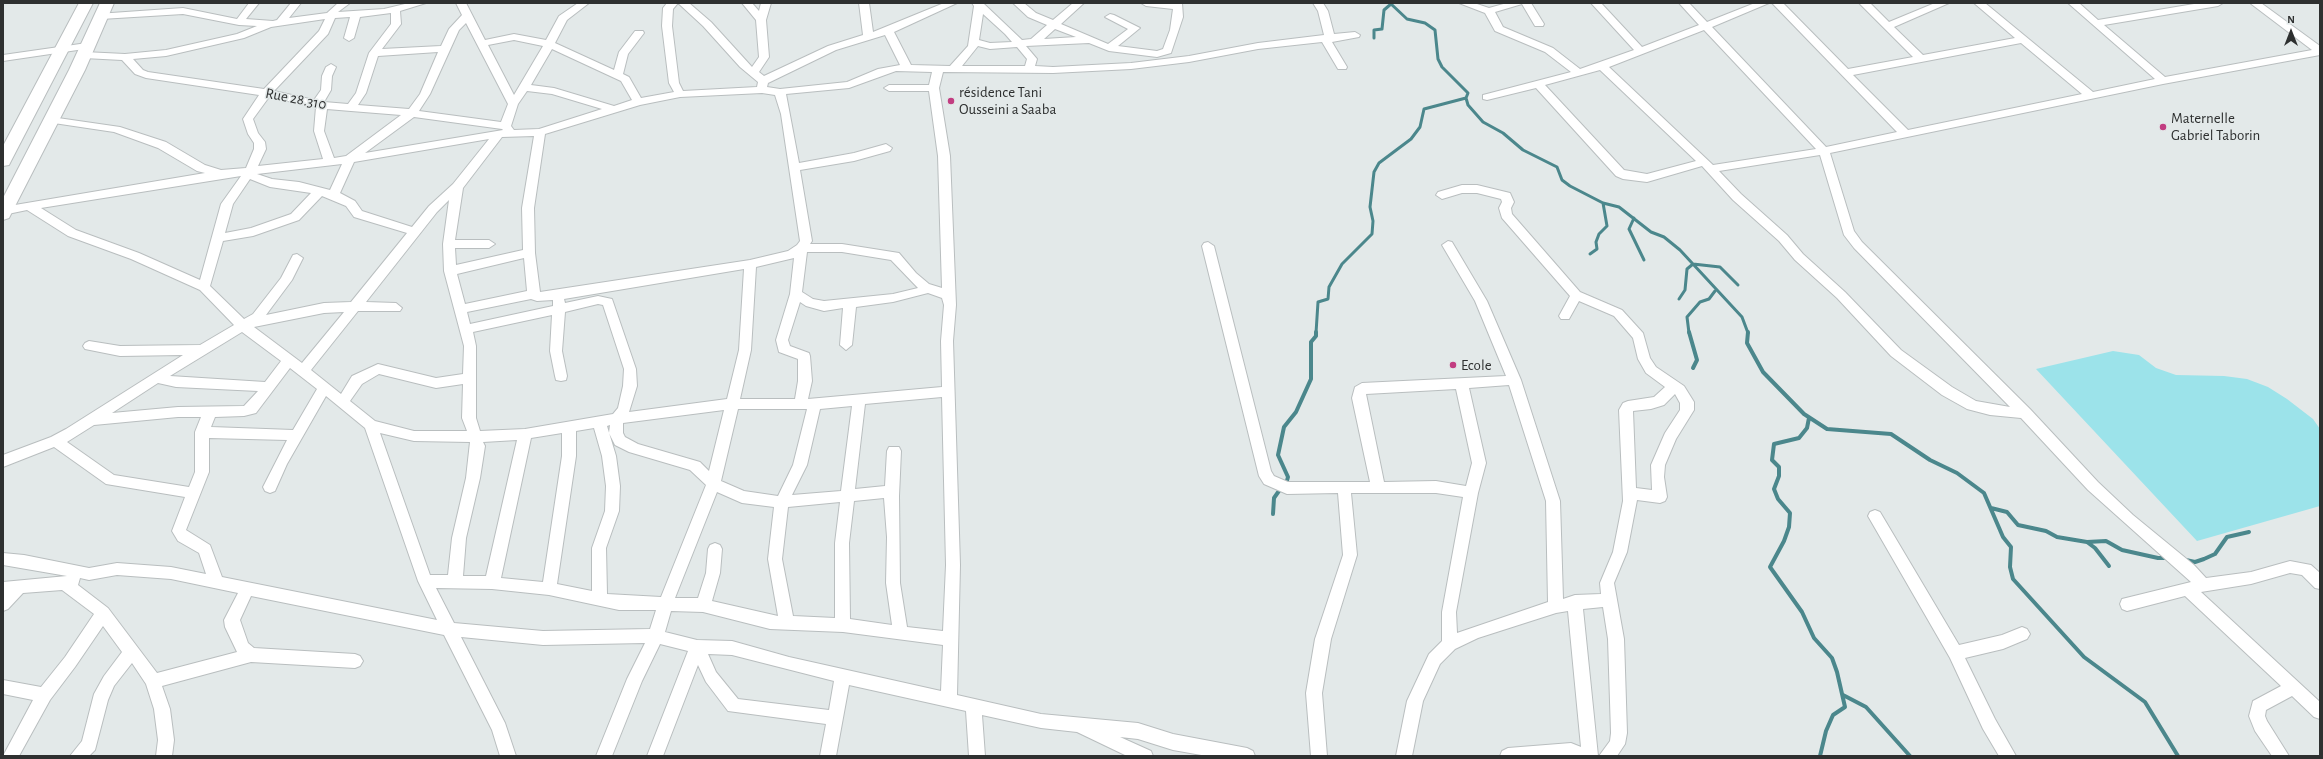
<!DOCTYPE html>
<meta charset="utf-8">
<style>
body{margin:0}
#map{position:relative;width:2323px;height:759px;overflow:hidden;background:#e3e9e9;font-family:"Alegreya Sans",sans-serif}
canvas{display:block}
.frame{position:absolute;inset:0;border:4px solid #2e3030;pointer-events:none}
.north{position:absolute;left:2271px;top:12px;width:40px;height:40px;-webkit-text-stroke:3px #e3e9e9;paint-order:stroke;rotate:0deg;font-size:11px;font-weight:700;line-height:16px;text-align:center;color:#2e3030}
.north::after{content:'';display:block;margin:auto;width:14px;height:18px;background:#2e3030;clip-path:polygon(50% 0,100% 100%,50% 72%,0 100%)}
</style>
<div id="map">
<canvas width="2323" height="759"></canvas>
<div class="frame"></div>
<div class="north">N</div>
</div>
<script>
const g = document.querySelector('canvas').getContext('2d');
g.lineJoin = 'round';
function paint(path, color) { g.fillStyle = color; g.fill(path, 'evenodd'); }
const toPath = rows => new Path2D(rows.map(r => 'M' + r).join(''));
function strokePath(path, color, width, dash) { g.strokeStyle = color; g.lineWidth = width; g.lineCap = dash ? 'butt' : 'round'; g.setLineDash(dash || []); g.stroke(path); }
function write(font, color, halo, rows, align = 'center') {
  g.font = font + ' "Alegreya Sans",sans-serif'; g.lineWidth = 3; g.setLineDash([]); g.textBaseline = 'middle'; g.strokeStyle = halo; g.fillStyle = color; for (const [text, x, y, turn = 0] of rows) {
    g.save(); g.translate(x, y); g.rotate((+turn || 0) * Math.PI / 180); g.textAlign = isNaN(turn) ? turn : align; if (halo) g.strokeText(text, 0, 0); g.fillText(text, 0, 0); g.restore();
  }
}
const green = toPath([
 [2113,351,2139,355,2156,368,2176,375,2224,376,2247,379,2268,387,2287,399,2313,419,2320,429,2320,506,2197,541,2036,369]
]);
const streamFar1 = toPath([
 [1390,3,1407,19,1425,23,1435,30,1438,59,1442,67,1468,93,1466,98,1468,105,1483,122,1503,133,1523,150,1557,167,1562,180,1570,186,1603,203,1619,207,1651,232,1664,237,1680,250,1742,317,1748,333],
 [1374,38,1374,30,1382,29,1384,10,1391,4],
 [1634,218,1629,229,1644,260],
 [1590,254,1597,249,1596,242,1599,234,1607,226,1603,203],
 [1679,299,1685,290,1687,269,1693,264,1720,267,1738,285],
 [1316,333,1318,302,1328,299,1329,287,1342,264,1372,234,1373,221,1370,207,1374,172,1379,163,1411,139,1420,127,1424,109,1466,98],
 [1689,333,1687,317,1700,302,1709,299,1715,291]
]);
const stream = toPath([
 [1689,332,1697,360,1693,368],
 [1748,332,1747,343,1763,372,1804,414,1827,429,1891,434,1930,460,1957,473,1984,493,2003,537,2011,547,2010,567,2013,579,2084,657,2145,702,2178,756],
 [1809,418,1807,428,1799,438,1774,444,1772,460,1779,467,1779,476,1774,489,1778,499,1790,513,1789,527,1784,541,1770,567,1802,612,1814,638,1832,658,1837,672,1845,707,1833,715,1826,731,1820,756],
 [1286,484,1288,477,1278,455,1284,427,1296,412,1311,379,1311,342,1316,336,1316,332],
 [1991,508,2007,512,2018,525,2046,531,2057,537,2087,542,2095,548,2109,566],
 [1273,514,1274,498,1281,488],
 [2087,542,2106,541,2122,550,2158,558,2168,558],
 [2186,560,2195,562,2204,559,2215,554,2227,537,2249,532],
 [1843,695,1866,707,1910,756]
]);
const street = toPath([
 [249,3,259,3,246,19,273,21,277,20,291,3,301,3,289,18,327,13,338,3,350,3,338,12,384,9,409,3,426,3,400,11,401,24,382,49,441,46,449,29,462,15,456,3,466,3,485,40,514,34,546,40,559,16,578,3,589,3,567,20,555,43,614,70,619,52,635,31,643,31,644,33,628,54,623,74,629,77,641,98,674,92,669,83,662,26,663,8,667,3,678,3,673,9,672,26,679,83,683,91,757,87,758,82,740,67,703,26,678,3,689,3,711,22,752,67,759,57,756,20,742,3,752,3,759,11,761,3,771,3,766,20,769,57,759,72,764,76,828,46,863,35,859,3,869,3,873,32,944,3,957,3,894,32,911,65,950,66,968,46,974,6,972,3,983,3,1022,40,1031,39,1047,25,1028,17,1013,3,1024,3,1036,13,1053,20,1073,3,1084,3,1061,24,1108,44,1128,29,1105,17,1110,14,1114,15,1140,28,1118,46,1157,51,1163,49,1170,30,1173,9,1146,6,1141,3,1182,3,1183,17,1171,53,1157,57,1109,51,1089,43,1026,46,1037,59,1035,66,1053,67,1131,63,1189,56,1258,43,1324,35,1318,11,1313,3,1323,3,1328,11,1334,34,1355,32,1360,35,1359,37,1332,42,1347,67,1346,69,1338,69,1322,42,1258,49,1189,62,1131,69,1053,73,943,72,939,88,950,156,956,305,953,341,960,565,957,695,1041,714,1138,723,1173,734,1247,748,1253,751,1255,756,1207,756,1173,750,1138,739,1120,737,1151,751,1153,756,1127,756,1077,732,1041,728,982,715,985,756,969,756,966,711,849,685,836,756,820,756,826,724,728,711,706,682,698,665,663,756,647,756,688,651,660,644,642,681,612,756,596,756,627,679,645,643,543,645,461,637,505,723,516,756,500,756,492,730,444,635,251,596,240,620,248,643,254,648,355,654,360,656,363,661,360,666,355,668,251,662,162,686,170,709,174,740,172,756,156,756,158,740,154,709,146,684,132,663,114,686,108,700,95,750,89,756,70,756,82,741,94,694,104,676,122,652,103,626,75,667,50,700,19,756,3,756,33,700,3,694,3,680,41,687,65,657,94,614,62,590,23,593,8,609,3,611,3,582,67,576,3,565,3,553,24,555,89,568,117,563,171,567,206,574,199,553,178,541,172,531,185,497,106,484,54,447,3,467,3,455,51,437,66,429,183,355,120,356,85,349,83,346,85,343,89,341,120,346,200,345,234,325,200,290,131,259,68,236,27,210,3,215,3,207,205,173,197,171,158,148,114,132,47,122,46,120,51,117,120,127,166,142,205,165,221,170,246,168,254,149,254,143,248,134,243,119,259,95,146,78,135,74,122,60,84,58,79,55,84,52,125,54,166,50,237,34,257,26,239,25,183,14,101,19,96,16,97,14,183,8,237,19,249,3],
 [391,13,391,24,369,53,356,93,348,104,324,102,331,90,332,76,336,67,331,64,326,67,322,76,321,90,314,100,274,91,328,34,335,18,350,17,344,38,349,41,354,38,360,17,391,13],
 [983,14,1005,34,1012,42,990,43,979,40,983,14],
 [325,19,319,31,264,89,148,72,143,70,133,59,166,56,244,38,271,27,325,19],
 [466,23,508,104,501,122,419,111,430,94,459,30,466,23],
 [1055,29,1076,37,1044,39,1055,29],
 [885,35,900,65,878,69,847,82,780,89,767,87,768,83,836,50,885,35],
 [514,40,543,46,514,95,488,45,514,40],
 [978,46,990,49,1017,47,1027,59,1025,66,962,66,978,46],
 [552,49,621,81,632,100,614,106,554,88,531,85,552,49],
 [438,52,420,94,409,109,358,105,366,93,378,56,438,52],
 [896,71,932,72,929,85,889,85,884,88,889,91,929,91,938,156,942,288,929,284,916,273,899,253,842,244,810,244,812,241,800,170,854,161,890,151,892,148,886,144,854,153,799,163,786,94,849,88,896,71],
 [527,91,552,94,602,109,539,129,514,130,511,126,518,104,527,91],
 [762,93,775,95,781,114,800,241,797,245,788,251,750,260,540,292,535,253,534,208,545,134,640,105,680,97,762,93],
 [269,97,316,107,314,131,323,159,258,166,266,149,265,142,258,133,253,119,269,97],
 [327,109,351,111,401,115,346,156,334,158,324,131,327,109],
 [414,117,502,129,503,130,365,153,414,117],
 [534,136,522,208,523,250,456,265,455,248,489,248,495,244,489,240,455,240,463,188,502,137,534,136],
 [489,139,453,184,429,206,412,227,362,211,355,201,340,193,354,162,489,139],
 [342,164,330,190,299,182,272,179,257,174,342,164],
 [241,176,221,204,200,280,139,253,76,230,41,208,241,176],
 [250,179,270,187,311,193,291,214,251,228,225,233,233,204,250,179],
 [322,196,346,206,354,217,407,233,351,302,324,303,266,315,292,280,303,258,297,254,293,255,281,278,253,314,244,319,210,286,223,241,253,236,299,220,322,196],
 [449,200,443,244,444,271,464,346,463,374,436,378,378,364,352,376,341,394,311,370,358,311,400,311,402,308,396,303,366,302,437,212,449,200],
 [807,252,842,252,891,260,918,288,893,294,824,301,813,299,802,292,807,252],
 [524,258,527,291,465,304,457,274,524,258],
 [794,258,790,294,776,340,779,352,798,359,798,381,795,399,740,399,751,350,756,267,794,258],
 [744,269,739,350,727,399,629,412,637,386,636,369,612,299,598,296,565,303,564,299,744,269],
 [928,293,942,298,944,305,941,341,942,387,808,399,812,381,810,356,809,353,790,346,788,340,800,302,806,306,824,311,843,308,840,345,846,350,852,345,856,307,893,302,928,293],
 [531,299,537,301,553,300,553,306,470,324,467,312,531,299],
 [598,304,603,305,624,369,623,386,618,408,613,414,525,429,480,431,476,418,476,346,473,332,552,315,550,351,555,376,556,380,561,381,566,380,567,376,562,351,565,312,598,304],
 [344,312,302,363,254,327,324,313,344,312],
 [242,332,281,361,265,382,170,376,242,332],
 [290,368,317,389,293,430,211,427,215,417,244,416,256,413,290,368],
 [379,374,436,388,463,384,462,418,467,431,414,431,375,421,350,401,362,384,379,374],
 [158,383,176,387,258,391,244,406,178,407,112,413,158,383],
 [326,396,365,428,418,581,437,620,222,577,210,545,186,530,209,472,209,438,287,440,263,487,265,491,270,493,275,491,287,464,326,396],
 [942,397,946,565,943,631,907,627,900,583,899,496,901,451,899,447,889,447,887,451,885,486,855,489,865,404,942,397],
 [852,406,841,491,792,495,807,465,820,409,852,406],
 [738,409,807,409,793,465,778,496,744,491,721,481,738,409],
 [724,410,709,471,700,462,638,444,625,437,623,433,623,423,724,410],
 [178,417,201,417,195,432,195,472,189,487,114,475,67,442,94,425,178,417],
 [610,425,609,433,615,445,629,452,690,470,706,485,661,597,607,594,606,548,619,511,620,486,616,456,607,426,610,425],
 [594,428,602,456,606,486,605,511,592,548,592,591,557,584,576,456,576,431,594,428],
 [380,433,414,441,470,442,466,478,452,538,448,575,430,575,380,433],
 [562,433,562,456,543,582,501,578,531,438,562,433],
 [517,440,486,576,463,576,466,538,480,478,485,446,483,442,517,440],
 [717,492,742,503,774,507,768,559,778,616,712,601,720,573,722,549,720,545,715,543,710,545,708,549,706,573,698,598,675,598,717,492],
 [884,498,887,537,886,583,892,625,850,619,849,543,854,501,884,498],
 [840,502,835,543,835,618,793,616,782,559,788,507,840,502],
 [117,575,171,579,238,593,224,620,225,627,237,652,157,673,108,608,78,585,80,578,89,580,117,575],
 [436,588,492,589,549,595,619,610,656,610,650,629,543,631,454,623,436,588],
 [671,611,703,612,770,629,843,632,943,645,941,691,789,657,732,641,697,640,665,632,671,611],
 [708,654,732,655,834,681,829,710,738,699,716,672,708,654],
 [1459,3,1474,3,1489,8,1507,3,1531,3,1544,24,1543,26,1535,26,1522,4,1495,12,1503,27,1553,48,1580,69,1634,50,1591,3,1601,3,1642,47,1699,25,1679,3,1689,3,1707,22,1755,3,1769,3,1712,27,1826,147,1897,132,1772,3,1783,3,1848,69,1913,57,1859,3,1870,3,1889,22,1935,3,1949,3,1894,27,1923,55,2015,38,1974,3,1985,3,2093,92,2155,79,2068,3,2079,3,2098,20,2200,3,2223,3,2218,6,2104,25,2165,77,2312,50,2250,3,2261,3,2320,46,2320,55,2163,84,1830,153,1854,231,1862,242,2030,409,2098,482,2133,515,2194,565,2206,578,2251,572,2290,561,2311,565,2320,573,2320,589,2315,588,2302,575,2290,573,2251,584,2201,592,2320,702,2320,719,2314,717,2292,696,2266,710,2265,716,2267,721,2289,756,2272,756,2255,731,2249,716,2253,701,2281,686,2185,596,2127,611,2122,609,2120,604,2122,599,2191,582,2088,490,2021,418,1990,415,1967,409,1942,395,1891,356,1837,298,1795,260,1779,241,1733,200,1702,166,1647,182,1623,179,1616,176,1536,88,1487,100,1483,99,1483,95,1571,72,1545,52,1495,31,1485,13,1459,3],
 [1704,30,1816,149,1713,165,1609,67,1704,30],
 [2021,43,2082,94,1908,130,1853,75,2021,43],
 [1600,70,1696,161,1647,174,1624,170,1545,85,1600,70],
 [1820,155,1844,235,1854,248,2010,407,1976,401,1952,387,1901,350,1845,292,1803,254,1787,235,1741,194,1719,171,1820,155],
 [87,43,92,46,91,48,3,61,3,55,87,43],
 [1462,185,1477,185,1510,193,1514,202,1511,208,1512,214,1580,292,1622,310,1643,333,1650,358,1656,367,1684,386,1694,402,1694,410,1676,439,1665,465,1664,477,1667,497,1665,501,1660,503,1637,500,1627,552,1614,583,1624,639,1627,733,1625,744,1617,756,1599,756,1610,741,1611,733,1608,639,1603,607,1583,609,1598,756,1500,756,1502,751,1508,748,1571,743,1581,747,1568,611,1556,613,1478,638,1455,649,1440,664,1423,701,1412,756,1396,756,1407,701,1429,654,1442,641,1442,612,1463,497,1436,493,1351,493,1357,555,1331,639,1322,693,1327,756,1311,756,1306,693,1315,639,1343,555,1338,493,1287,494,1264,484,1259,476,1202,246,1204,243,1208,242,1214,246,1271,471,1274,476,1288,482,1370,482,1352,398,1355,387,1362,383,1506,376,1475,301,1442,245,1448,241,1452,242,1487,301,1521,380,1560,501,1563,599,1575,595,1601,594,1600,583,1613,552,1623,501,1619,410,1623,403,1628,401,1654,397,1665,387,1646,373,1638,359,1633,338,1614,316,1579,301,1569,319,1561,319,1559,316,1570,296,1502,218,1499,208,1502,202,1501,199,1477,193,1462,193,1442,199,1436,195,1438,192,1462,185],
 [1509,385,1546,501,1548,602,1457,633,1456,612,1478,493,1486,463,1469,388,1509,385],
 [1456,389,1472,463,1466,486,1436,481,1384,482,1366,394,1456,389],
 [1675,394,1680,403,1680,410,1665,433,1651,465,1652,490,1636,488,1633,411,1651,409,1664,405,1675,394],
 [1875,510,1880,512,1959,645,2002,635,2022,627,2027,629,2030,634,2027,639,2003,649,1965,658,1995,719,2016,756,1999,756,1983,729,1950,658,1868,516,1870,512,1875,510]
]);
const secondary = toPath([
 [79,3,93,3,11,161,9,165,3,166,3,146,79,3],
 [100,3,114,3,85,70,11,214,9,218,3,220,3,198,69,70,100,3]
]);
const markers = [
 [951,101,4,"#c23d81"],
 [2163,127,4,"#c23d81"],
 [1453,365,4,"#c23d81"]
];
const poiNames = [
 ["résidence Tani",959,92],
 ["Ousseini a Saaba",959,109],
 ["Maternelle",2171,118],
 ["Gabriel Taborin",2171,135],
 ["Ecole",1461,365]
];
const streetNames = [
 ["Rue 28.310",296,99,11]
];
paint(green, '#9ce3ea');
strokePath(streamFar1, '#4b878c', 3);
strokePath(stream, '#4b878c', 4);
strokePath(street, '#b9bebf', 2);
strokePath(secondary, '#b9bebf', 2);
paint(street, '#fff');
paint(secondary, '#fff');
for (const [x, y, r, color] of markers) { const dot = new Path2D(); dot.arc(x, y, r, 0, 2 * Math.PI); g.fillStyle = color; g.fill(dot); strokePath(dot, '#e3e9e9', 1.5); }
write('15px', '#2e3030', '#e3e9e9', poiNames, 'left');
write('15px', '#2e3030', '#e3e9e9', streetNames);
</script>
